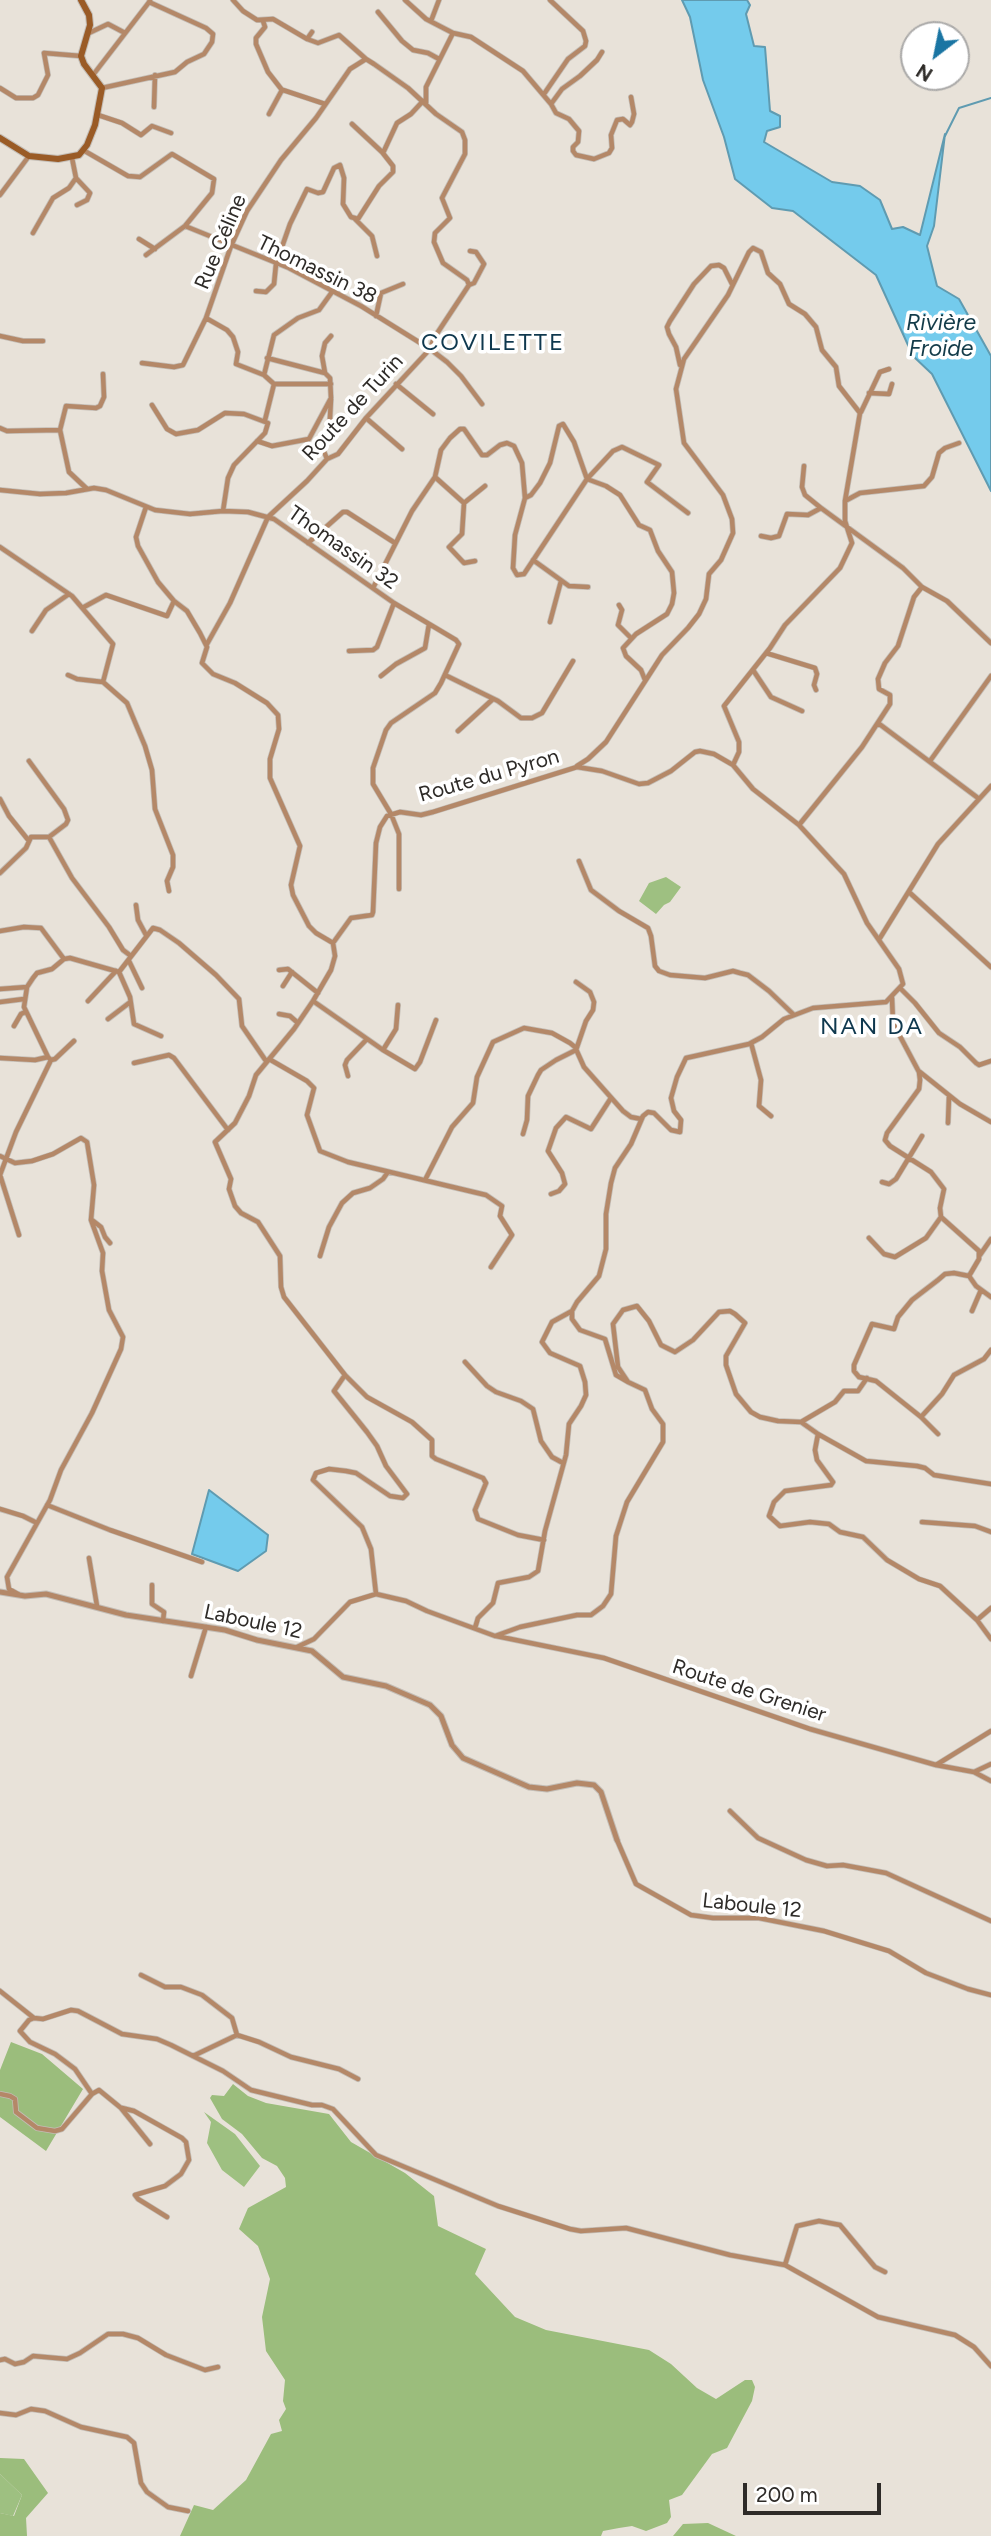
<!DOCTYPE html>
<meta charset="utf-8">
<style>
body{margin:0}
#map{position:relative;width:991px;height:2536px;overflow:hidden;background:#e8e2d9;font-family:Figtree,sans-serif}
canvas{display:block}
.north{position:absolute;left:900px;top:21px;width:70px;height:70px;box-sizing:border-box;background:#fff;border:2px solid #abaaa9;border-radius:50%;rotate:212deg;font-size:19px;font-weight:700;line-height:28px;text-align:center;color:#2e2b28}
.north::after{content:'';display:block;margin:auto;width:24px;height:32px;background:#1a75a3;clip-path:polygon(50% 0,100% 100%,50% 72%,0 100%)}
.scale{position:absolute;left:743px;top:2483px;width:138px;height:32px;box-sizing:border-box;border:4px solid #2e2b28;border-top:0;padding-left:9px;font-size:21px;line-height:24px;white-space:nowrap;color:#2e2b28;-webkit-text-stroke:5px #fff;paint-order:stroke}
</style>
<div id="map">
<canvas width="991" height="2536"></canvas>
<div class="north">N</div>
<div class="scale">200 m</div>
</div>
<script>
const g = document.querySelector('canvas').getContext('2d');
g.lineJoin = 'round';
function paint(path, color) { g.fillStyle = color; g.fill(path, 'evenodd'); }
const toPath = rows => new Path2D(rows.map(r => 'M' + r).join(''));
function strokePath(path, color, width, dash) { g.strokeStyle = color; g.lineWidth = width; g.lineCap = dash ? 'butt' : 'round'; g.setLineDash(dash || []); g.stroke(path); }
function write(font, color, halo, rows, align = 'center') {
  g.font = font + ' Figtree,sans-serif'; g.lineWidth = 7; g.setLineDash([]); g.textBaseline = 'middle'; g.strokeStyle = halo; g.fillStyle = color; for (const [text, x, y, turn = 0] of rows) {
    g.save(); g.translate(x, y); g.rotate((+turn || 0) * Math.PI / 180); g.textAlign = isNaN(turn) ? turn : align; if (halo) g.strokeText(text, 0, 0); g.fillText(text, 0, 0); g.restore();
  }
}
const green = toPath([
 [666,877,681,887,670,902,664,905,656,914,639,901,649,883],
 [204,2112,235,2134,260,2166,244,2187,222,2170,207,2143,211,2122],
 [0,2474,22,2495,13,2516,0,2513]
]);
const forest = toPath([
 [11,2042,42,2054,83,2089,46,2151,0,2117,0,2070],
 [233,2084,248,2096,266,2103,329,2114,351,2142,405,2173,434,2196,438,2226,486,2249,475,2274,515,2317,546,2330,649,2350,671,2364,697,2388,716,2399,745,2380,752,2380,755,2387,752,2401,727,2448,712,2454,682,2495,669,2500,671,2517,667,2523,646,2531,632,2526,619,2528,603,2531,601,2536,180,2536,194,2505,213,2510,246,2480,271,2434,282,2431,279,2420,286,2409,283,2401,285,2380,266,2351,262,2317,270,2279,258,2246,239,2229,248,2208,286,2187,285,2178,277,2166,262,2158,242,2134,222,2119,210,2098,212,2095,224,2096],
 [0,2458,24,2459,48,2493,26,2518,27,2536,0,2536,0,2513,14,2516,22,2495,0,2474],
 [708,2523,736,2536,673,2536,683,2524]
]);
const water = toPath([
 [682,0,747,0,750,5,746,14,754,46,765,47,770,111,780,116,780,127,767,131,764,142,832,182,860,186,880,200,892,229,903,227,920,235,945,134,934,226,927,246,937,286,959,299,991,356,991,491,932,374,913,356,876,275,793,211,772,208,735,179,724,137,703,80,690,17,682,0],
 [209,1490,268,1535,266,1551,238,1571,192,1554,209,1490]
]);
const stream = toPath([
 [945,136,959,108,991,98]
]);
const minor = toPath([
 [233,0,243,11,257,20,273,19,307,39,312,32],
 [405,0,426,19,453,33,471,37,523,71,551,104,562,89,580,76,597,60,602,52],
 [378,12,402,41,413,50,428,53,439,59],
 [263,21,265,27,256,38,256,44,268,72,282,90,269,114],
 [431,21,439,0],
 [89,33,108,24,125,33],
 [307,39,318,43,339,35,366,59],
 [93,75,150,1],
 [0,88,16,98,33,98,38,95,48,75,44,53,81,56],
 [102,88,175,72,187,62,204,54,212,42,213,34,206,28,149,2],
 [283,90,325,104],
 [544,94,568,59,585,46,586,41,583,31,550,0],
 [426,103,426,87,453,33],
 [551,104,556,113,569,119,579,131,578,142,573,147,573,151,576,155,594,159,609,153,612,148,611,135,617,120,623,119,630,125,632,122,634,114,631,97],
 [154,107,155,75],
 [98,115,122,123,141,135,152,126,171,133],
 [83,150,128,176,140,177,172,154,214,179,212,193,185,226,146,255],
 [383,153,397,123,411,114,423,101],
 [76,178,90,193,87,200,77,205],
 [0,195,29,156],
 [355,219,372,236,377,256],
 [185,226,289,268,361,306,430,349,447,362,461,376,482,404],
 [33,233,53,198,69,188,76,178,72,158],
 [139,239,155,249],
 [469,285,474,283,484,264,476,252,470,251],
 [256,291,266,292,274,284,276,264,290,224,307,189,318,193,323,192,334,168,340,165,344,178,343,204,351,217,358,219,379,186,393,172,393,166,382,152,352,124],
 [376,316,381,293,403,284],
 [206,318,227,330,233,337,238,352,236,364,264,375,274,384,265,420],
 [0,336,23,341,43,341],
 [267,358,325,373],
 [142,363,174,367,183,365,206,318,231,246,247,211,281,160,316,118,350,69,366,59,374,64,408,88,436,114,462,132,465,140,465,154,442,198,450,218,435,233,434,242,443,263,467,280,469,285,434,338,430,349,366,418,338,454,327,459,307,481,268,517,230,603,207,644],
 [680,365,676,347,669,334,667,327,670,321,694,284,711,266,719,265,724,268,732,284],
 [264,375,274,335,298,318,319,310,332,292],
 [274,384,331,384],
 [396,384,433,414],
 [869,393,889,394,892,384],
 [152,405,167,429,176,434,198,430,225,413,244,414,268,423,265,433,234,465,228,478,223,511],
 [861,412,880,372,889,369],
 [366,418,402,449],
 [0,428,7,431,60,430],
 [257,441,272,446,309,439,331,398,330,378,325,373,322,356,325,343,331,336],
 [327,459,323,449,329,436,331,399],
 [804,466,802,487,805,495,821,508],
 [435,477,464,503],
 [86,488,69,472,60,430,66,406,96,408,100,406,104,397,103,374],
 [0,490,40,494,66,493,94,488,106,490,155,510,190,514,223,511,248,512,274,519,394,603,456,640,459,644,441,683,435,693,391,723,386,730,373,768,373,784,391,814,399,834,399,889],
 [525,498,515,535,513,568,517,575,524,574,587,479,613,451,622,447,659,465,647,482,688,513],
 [146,507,136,537,138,546,158,582,174,601,187,611,200,633,207,647,202,663,213,674,235,683,267,703,278,715,279,729,270,759,270,778,300,846,291,885,293,895,309,926,316,933,333,943,335,956,331,970,313,1001,294,1029,256,1075,249,1096,235,1123,215,1142,231,1179,229,1189,235,1206,241,1213,258,1222,280,1256,281,1287,284,1297,345,1375,334,1391,367,1432,377,1446,386,1466,407,1494,403,1498,390,1496,356,1473,346,1471,329,1469,316,1473,313,1480,362,1527,371,1549,376,1594],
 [761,536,771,538,779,536,787,514,808,515,821,508,903,568,922,587,947,601,991,643],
 [308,543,343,512,347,512,395,543],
 [0,547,72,596,113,644,103,682,77,679,68,675],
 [533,560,569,586,588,587],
 [475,561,464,563,449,547,462,534,464,503,485,486],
 [373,588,412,511,435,477,441,450,450,438,460,429,464,429,482,455,487,455,500,445,507,443,514,446,522,463,525,498,531,495,540,483,550,463,559,426,563,424,574,442,587,479,606,486,620,495,639,525,650,530,658,551,672,572,674,593,672,604,667,614,636,634,623,648,626,656,641,670,645,680],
 [619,605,622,610,618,625,631,638],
 [84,607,106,595,167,616,174,601],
 [550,622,561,581],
 [32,631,46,610,69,594],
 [349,651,373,650,377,647,394,603],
 [766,653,815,668,817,674,814,685,816,690],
 [753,670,771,697,802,711],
 [445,675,498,701,521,718,532,718,542,713,573,661],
 [381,676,396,664,425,648,429,624],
 [103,682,127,703,145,746,152,770,155,809,173,855,173,867,167,881,169,891],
 [878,723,978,798],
 [458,731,493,699],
 [930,761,991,676],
 [733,765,739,752,739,742,724,706,770,648,785,625,840,568,852,543,845,521,845,501,860,493,924,486,932,477,939,453,945,448,959,443],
 [577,766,588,759,606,742,662,655,688,628,699,614,706,599,709,574,721,560,733,533,732,519,723,495,684,443,676,389,684,359,728,295,749,252,753,248,761,252,768,273,780,284,789,304,805,314,816,327,822,350,836,367,839,386,860,413,845,501],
 [0,799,9,816,29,841],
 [799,825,862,747,890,704,890,695,879,689,878,679,885,663,898,646,914,597,922,587],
 [49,837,72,878,109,927,123,950,131,956],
 [579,861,591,890,619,911,648,928,651,936,655,966,659,971,670,975,705,978,733,971,740,973,748,975,769,991,793,1014],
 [0,873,26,848,31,837,49,837,66,824,68,820,64,809,29,761],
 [910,893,991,967],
 [136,905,138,920,146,935],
 [0,931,24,927,41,928,64,959],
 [880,938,938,844,991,786],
 [333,943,351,918,372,915,373,912,376,843,380,827,387,816,400,812,421,815,433,812,577,767,602,771,639,784,648,783,671,771,695,752,700,751,714,754,733,765,753,789,799,825,844,874,867,923,899,969,903,984,886,1002,813,1008,784,1019,762,1037,749,1044,686,1058,677,1077,671,1098,674,1111,681,1120,680,1132,671,1130,654,1113,648,1112,643,1116,631,1144,615,1168,611,1183,606,1214,606,1249,599,1276,577,1302,572,1311,572,1319,580,1330,605,1339,616,1375,628,1382],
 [129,961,142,988],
 [279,970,288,969,318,993],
 [283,986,292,972],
 [900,988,915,1003,939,1033,960,1047,976,1063,979,1065,991,1061],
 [0,989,27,987],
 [892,998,893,1023,919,1072,920,1080,919,1089,887,1133,885,1140,890,1146,931,1172,944,1189,940,1208,941,1217,979,1251,979,1259,969,1276,976,1286,991,1297],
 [88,1001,116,971],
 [313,1001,383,1050,415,1069,420,1062,436,1020],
 [0,1002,24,999],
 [279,1014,290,1016,298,1023],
 [108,1019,129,1003],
 [14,1026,21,1014,25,1012],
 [161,1036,134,1024,130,997,119,972,153,928,160,930,179,943,216,975,239,999,242,1026,266,1061],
 [74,1041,55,1059,51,1060,48,1057,24,1007,27,987,33,978,37,973,52,969,64,959,70,958,119,972],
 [751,1043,761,1080,759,1106,771,1116],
 [383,1050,396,1029,398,1005],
 [0,1058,35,1060,48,1057],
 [269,1059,307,1081,314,1088,307,1115,320,1151,348,1162,486,1195,502,1206,500,1216,512,1235,491,1267],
 [134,1063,169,1055,174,1058,228,1130],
 [920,1072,960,1104,991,1122],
 [348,1076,345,1065,347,1060,367,1039],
 [948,1123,949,1097],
 [523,1134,527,1120,528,1096,538,1075,541,1070,556,1060,576,1050,586,1021,593,1010,594,1002,590,992,576,982],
 [0,1156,15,1163,32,1161,53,1154,81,1138,87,1142,94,1185,91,1220,103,1253,102,1271,109,1310,123,1337,121,1349,92,1413,61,1470,50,1500,7,1577,9,1589,18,1594],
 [425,1180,452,1127,473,1103,477,1077,493,1042,524,1028,552,1033,570,1043,575,1047,584,1067,623,1111,631,1117,641,1119],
 [882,1182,889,1184,896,1179,922,1136],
 [551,1194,559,1191,565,1184,562,1173,548,1151,556,1128,566,1117,591,1129,611,1098],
 [92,1220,101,1227,105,1237,110,1243],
 [19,1235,0,1175,16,1132,51,1060],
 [869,1238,884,1254,895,1257,926,1238,941,1217],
 [980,1255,991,1239],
 [320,1256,329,1227,342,1203,353,1193,370,1188,383,1179,388,1172],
 [972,1311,981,1290],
 [465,1362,487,1386,496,1392,521,1401,533,1409,541,1441,552,1457,563,1463],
 [345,1375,367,1397,412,1422,432,1440,432,1456,436,1459,483,1478,486,1483,475,1510,478,1519,518,1535,544,1540],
 [921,1417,942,1394,954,1375,984,1359,991,1350],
 [801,1422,835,1402,844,1391,858,1391,867,1378],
 [818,1434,866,1461,917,1466,925,1468,934,1475,991,1484],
 [938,1434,921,1417,876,1381,859,1377,854,1371,854,1365,872,1324,894,1329,898,1317,912,1300,938,1280,945,1274,954,1273,969,1276],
 [47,1505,110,1530,202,1562],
 [0,1509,23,1516,37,1523],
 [922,1522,975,1526,991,1532],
 [89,1558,97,1606],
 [152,1585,152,1604,164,1612,163,1621],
 [977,1620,991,1608],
 [475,1628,478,1618,493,1603,498,1583,529,1577,538,1571,545,1531,566,1455,569,1424,581,1406,586,1395,585,1382,580,1366,550,1353,542,1342,552,1322,572,1311],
 [496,1636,604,1658,810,1729,936,1765,974,1772,991,1781],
 [297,1647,314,1639,350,1602,376,1594,406,1601,427,1611,495,1636,520,1627,577,1615,591,1615,603,1606,611,1594,616,1536,627,1502,663,1442,663,1424,652,1409,645,1390,628,1382,618,1367,613,1324,623,1310,637,1306,649,1321,661,1345,675,1352,693,1340,719,1312,730,1311,735,1314,745,1323,726,1356,726,1365,736,1394,751,1412,760,1417,778,1421,801,1422,818,1434,815,1450,817,1460,833,1482,831,1485,785,1491,774,1502,769,1516,780,1526,810,1522,829,1524,840,1532,863,1537,887,1560,919,1579,940,1586,977,1620,991,1639],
 [191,1676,206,1627],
 [936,1765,991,1731],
 [974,1772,991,1764],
 [730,1811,758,1838,806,1860,827,1866,843,1865,886,1873,991,1921],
 [617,1840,636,1884,691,1915,713,1918,759,1918,824,1931,889,1951,926,1973,968,1989,991,1995],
 [141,1975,165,1987,181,1987,202,1995,232,2018,237,2035],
 [0,1991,34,2018,43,2019,71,2010,78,2011,122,2034,157,2039,171,2045,223,2071,251,2090,312,2105,322,2105,333,2109,376,2155,498,2206,570,2229,581,2231,626,2228,730,2255,785,2265,878,2317,955,2335,974,2347,991,2366],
 [34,2018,29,2020,20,2031,30,2042,55,2054,75,2069,92,2094,99,2090,121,2108,150,2144],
 [193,2056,237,2035,259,2042,291,2057,339,2069,358,2079],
 [0,2094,10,2096,15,2099,16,2112,37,2128,55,2131,62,2129,92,2094],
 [122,2108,134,2111,182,2138,186,2142,189,2160,181,2174,165,2186,135,2195,138,2199,167,2217],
 [785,2265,797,2226,819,2221,840,2225,875,2267,885,2272],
 [0,2360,5,2359,15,2364,24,2362,33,2356,67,2359,80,2353,108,2334,123,2334,138,2338,166,2355,205,2370,218,2367],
 [0,2413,16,2415,31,2409,45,2411,81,2427,127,2437,134,2443,141,2483,147,2492,168,2507,188,2511]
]);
const tertiary = toPath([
 [0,1592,25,1596,46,1594,126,1615,225,1630,257,1640,312,1651,343,1677,386,1686,430,1705,441,1716,452,1745,463,1758,529,1787,547,1789,577,1783,594,1785,601,1792,617,1840]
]);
const secondary = toPath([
 [0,138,29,156,58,159,79,155,87,145,95,125,102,88,84,64,81,56,90,25,89,15,81,0]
]);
const streetNames = [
 ["Rue Céline",221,242,-67],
 ["Thomassin 38",317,270,26],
 ["Route de Turin",353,408,-47],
 ["Thomassin 32",343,548,35],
 ["Route du Pyron",489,776,-16],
 ["Laboule 12",253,1622,12],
 ["Route de Grenier",749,1691,18],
 ["Laboule 12",752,1906,6]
];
const waterNames = [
 ["Rivière",941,323],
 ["Froide",941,349]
];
const quarterNames = [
 ["COVILETTE",493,343],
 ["NAN DA",872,1027]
];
paint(green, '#9ec081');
paint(forest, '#9bbd7c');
paint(water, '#74cbec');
strokePath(water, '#5f9bb1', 2);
strokePath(stream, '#5f9bb1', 2);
strokePath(minor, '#c3bdb6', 6);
strokePath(tertiary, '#c3bdb6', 7);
strokePath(secondary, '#c3bdb6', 8);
strokePath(minor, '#b48868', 4.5);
strokePath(tertiary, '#b48868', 5);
strokePath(secondary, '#9a5b26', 6);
write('21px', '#2e2b28', '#fff', streetNames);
write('italic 23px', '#133b49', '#fff', waterNames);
g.letterSpacing = '2px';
write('24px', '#0f384e', '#fff', quarterNames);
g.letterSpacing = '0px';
</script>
